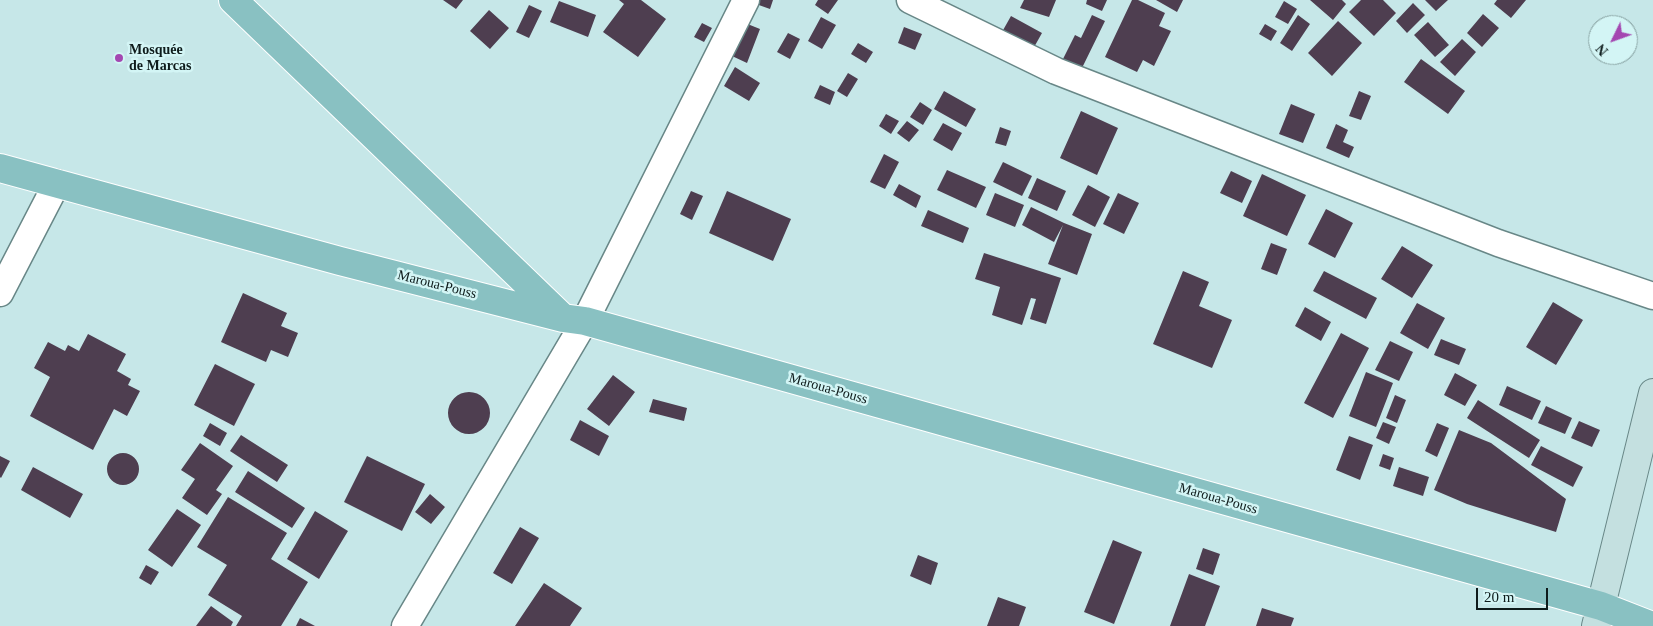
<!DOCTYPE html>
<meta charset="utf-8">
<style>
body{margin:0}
#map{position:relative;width:1653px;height:626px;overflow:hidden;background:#c6e7e8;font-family:Georgia,serif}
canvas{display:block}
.north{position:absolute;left:1588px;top:15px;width:50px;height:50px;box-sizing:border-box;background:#d3f5f5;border:1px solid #849e9e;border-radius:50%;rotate:228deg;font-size:14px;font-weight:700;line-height:20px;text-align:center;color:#0e1b1b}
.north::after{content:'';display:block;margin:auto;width:18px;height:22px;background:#a447b1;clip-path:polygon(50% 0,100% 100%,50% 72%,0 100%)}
.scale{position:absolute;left:1476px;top:588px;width:72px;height:22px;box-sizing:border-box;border:2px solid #0e1b1b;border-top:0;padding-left:6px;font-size:15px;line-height:18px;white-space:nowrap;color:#0e1b1b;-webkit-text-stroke:4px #d3f5f5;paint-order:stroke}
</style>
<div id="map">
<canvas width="1653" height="626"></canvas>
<div class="north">N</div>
<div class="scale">20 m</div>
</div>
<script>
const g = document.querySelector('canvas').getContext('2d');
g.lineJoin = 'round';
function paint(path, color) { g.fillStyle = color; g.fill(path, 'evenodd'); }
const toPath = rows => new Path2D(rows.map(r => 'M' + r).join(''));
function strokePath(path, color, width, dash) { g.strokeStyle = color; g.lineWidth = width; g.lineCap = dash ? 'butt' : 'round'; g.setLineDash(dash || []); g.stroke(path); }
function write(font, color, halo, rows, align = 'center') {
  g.font = font + ' Georgia,serif'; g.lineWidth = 5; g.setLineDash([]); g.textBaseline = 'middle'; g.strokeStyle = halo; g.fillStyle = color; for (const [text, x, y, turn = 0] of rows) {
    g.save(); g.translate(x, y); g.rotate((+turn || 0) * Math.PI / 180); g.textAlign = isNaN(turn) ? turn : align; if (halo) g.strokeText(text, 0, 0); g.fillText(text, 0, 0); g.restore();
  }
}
const building = toPath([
 [443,0,463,0,456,9],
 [619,0,641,0,666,19,638,57,603,32,624,4],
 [758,0,773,0,770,9,756,4],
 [818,0,838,0,828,14,815,5],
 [1024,0,1056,0,1049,17,1020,8],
 [1087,0,1107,0,1102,11,1086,4],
 [1132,0,1138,0,1165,13,1159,26,1171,31,1154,66,1143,60,1137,72,1105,57],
 [1156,0,1183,0,1177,12],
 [1310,0,1342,0,1346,4,1333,20],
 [1361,0,1383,0,1396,13,1374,36,1349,12],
 [1425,0,1448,0,1436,11],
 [1497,0,1526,0,1511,18,1494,4],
 [559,1,596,15,588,37,550,22],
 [1284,1,1297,9,1288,24,1275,17],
 [1413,3,1425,15,1407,33,1396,21],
 [529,5,542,11,529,38,516,32],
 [489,10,509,28,490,49,470,31],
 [1483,14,1499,28,1482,47,1467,33],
 [1092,15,1105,21,1082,68,1063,59,1075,35,1081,38],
 [1298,15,1310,24,1292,51,1280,43],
 [1011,16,1042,33,1033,49,1002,32],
 [821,17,836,25,822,49,808,41],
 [1338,21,1362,43,1332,76,1308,53],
 [1428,22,1449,45,1435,57,1414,35],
 [702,23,712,28,704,42,694,37],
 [745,23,760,29,747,63,732,56],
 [1265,24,1277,31,1271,41,1259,34],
 [904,27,922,34,915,50,898,43],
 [788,33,800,39,790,59,777,52],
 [1462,39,1476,52,1455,76,1440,62],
 [858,43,873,52,866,63,851,54],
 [1421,59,1465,91,1448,114,1404,82],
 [735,67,760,83,749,101,724,86],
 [848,73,858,79,847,97,837,91],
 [820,85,835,92,830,105,814,98],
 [944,91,976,109,966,127,934,109],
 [1359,91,1371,96,1361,120,1349,116],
 [920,102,932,110,923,125,910,117],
 [1291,104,1315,114,1303,143,1279,134],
 [1081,111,1118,128,1097,175,1060,158],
 [886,114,899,121,891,134,879,126],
 [907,121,919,130,909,142,897,133],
 [943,123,962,133,952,151,933,140],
 [1336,124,1348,130,1343,142,1354,147,1349,158,1326,148],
 [1000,127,1011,131,1006,146,995,143],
 [884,154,899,162,885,189,870,182],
 [1003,162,1032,176,1022,196,993,182],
 [947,170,986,187,976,208,937,190],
 [1231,171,1252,181,1242,203,1220,193],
 [1262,174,1306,195,1287,236,1243,216],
 [1037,178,1066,191,1057,211,1028,198],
 [899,184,921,196,916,208,893,195],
 [1088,185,1110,197,1095,227,1072,215],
 [691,191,703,196,692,220,680,214],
 [727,191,791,219,773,261,709,233],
 [995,193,1024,205,1015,227,986,215],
 [1118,193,1139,203,1124,234,1103,224],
 [1031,207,1064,223,1092,234,1077,275,1048,264,1063,225,1054,242,1022,225],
 [1326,209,1353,223,1335,258,1308,244],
 [928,210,969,228,963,243,921,226],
 [1271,243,1287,249,1277,275,1261,269],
 [1402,246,1433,265,1412,298,1381,279],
 [984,253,1061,278,1046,324,1030,319,1036,299,1031,298,1022,325,992,315,1000,287,975,279],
 [1183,271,1209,282,1199,306,1232,320,1212,368,1153,344],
 [1324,271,1377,298,1366,319,1313,291],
 [243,293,287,313,281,326,298,333,288,357,271,350,266,362,221,342],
 [1553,302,1583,320,1556,365,1526,347],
 [1417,303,1445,318,1428,349,1400,333],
 [1305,307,1331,322,1321,341,1295,326],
 [1341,333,1369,348,1333,418,1304,403],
 [88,334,126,354,117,371,131,379,128,385,140,391,127,416,114,409,93,450,30,416,50,377,34,368,48,342,65,351,68,345,79,351],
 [1441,339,1466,349,1459,365,1434,355],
 [1390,341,1413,352,1399,381,1375,370],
 [215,364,255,384,234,426,194,405],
 [1366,372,1393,383,1376,427,1349,416],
 [1455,373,1477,385,1465,406,1444,395],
 [613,375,635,392,609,426,587,409],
 [1507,386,1541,401,1532,420,1499,405],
 '448 413a21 21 0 1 1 42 0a21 21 0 1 1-42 0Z',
 [1395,395,1406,400,1397,423,1386,418],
 [653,399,687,408,684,421,649,412],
 [1478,400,1540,440,1529,458,1467,418],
 [1546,406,1572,418,1565,434,1538,423],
 [580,420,609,436,599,456,570,440],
 [1579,421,1600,430,1592,447,1571,438],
 [1383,422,1396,427,1389,444,1376,438],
 [210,423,227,433,220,446,203,436],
 [1437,423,1449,428,1437,457,1425,451],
 [1459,430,1491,443,1566,499,1556,532,1467,504,1434,490],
 [241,435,288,465,277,482,230,451],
 [1349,436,1373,445,1360,480,1336,470],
 [200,443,233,466,216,490,222,494,207,515,182,498,195,479,181,470],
 [1541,446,1583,467,1573,487,1531,465],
 '107 469a16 16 0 1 1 32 0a16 16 0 1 1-32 0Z',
 [1383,454,1394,458,1390,470,1379,466],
 [0,456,10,461,1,478,0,477],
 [367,456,425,484,402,531,344,502],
 [33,467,83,494,70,518,21,490],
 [1399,467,1429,477,1423,496,1393,486],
 [248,471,305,508,292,528,235,492],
 [430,494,445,507,431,524,415,512],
 [228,497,287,533,271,559,308,582,281,626,236,626,242,616,208,595,227,565,197,547],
 [177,509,201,525,172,567,148,550],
 [315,511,348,531,319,579,287,559],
 [520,527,539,538,512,584,493,573],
 [1113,540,1142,552,1114,624,1084,612],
 [1203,548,1220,554,1213,575,1196,569],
 [918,555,938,563,931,585,910,576],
 [146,565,159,572,151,585,139,578],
 [1189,574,1220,586,1205,626,1170,626],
 [544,583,582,608,570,626,515,626],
 [998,597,1026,607,1019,626,987,626],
 [211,606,233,622,231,626,196,626],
 [1262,608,1294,618,1291,626,1256,626],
 [300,618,315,626,296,626]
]);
const street = toPath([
 [910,0,1056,71,1498,243,1653,296],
 [0,293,57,183],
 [405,626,585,321,746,0]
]);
const secondary = toPath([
 [1596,626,1653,393]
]);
const primary = toPath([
 [233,0,562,317],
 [0,168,340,261,563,318,585,321,1601,606,1652,626]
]);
const markers = [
 [119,58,5,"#a447b1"]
];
const poiNames = [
 ["Mosquée",129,50],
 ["de Marcas",129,66]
];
const streetNames = [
 ["Maroua-Pouss",437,285,14],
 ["Maroua-Pouss",828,389,16],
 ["Maroua-Pouss",1218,499,16]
];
paint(building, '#4e3e50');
strokePath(street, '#688787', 29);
strokePath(secondary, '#688787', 30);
strokePath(primary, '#fff', 30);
strokePath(street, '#fff', 26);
strokePath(secondary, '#c4e0e0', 28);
strokePath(primary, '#89c1c2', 28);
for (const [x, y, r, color] of markers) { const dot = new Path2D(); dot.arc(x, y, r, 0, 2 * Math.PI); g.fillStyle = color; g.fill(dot); strokePath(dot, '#d3f5f5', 2); }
write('bold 14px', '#0e1b1b', '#d3f5f5', poiNames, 'left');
write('14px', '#0e1b1b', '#d3f5f5', streetNames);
</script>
